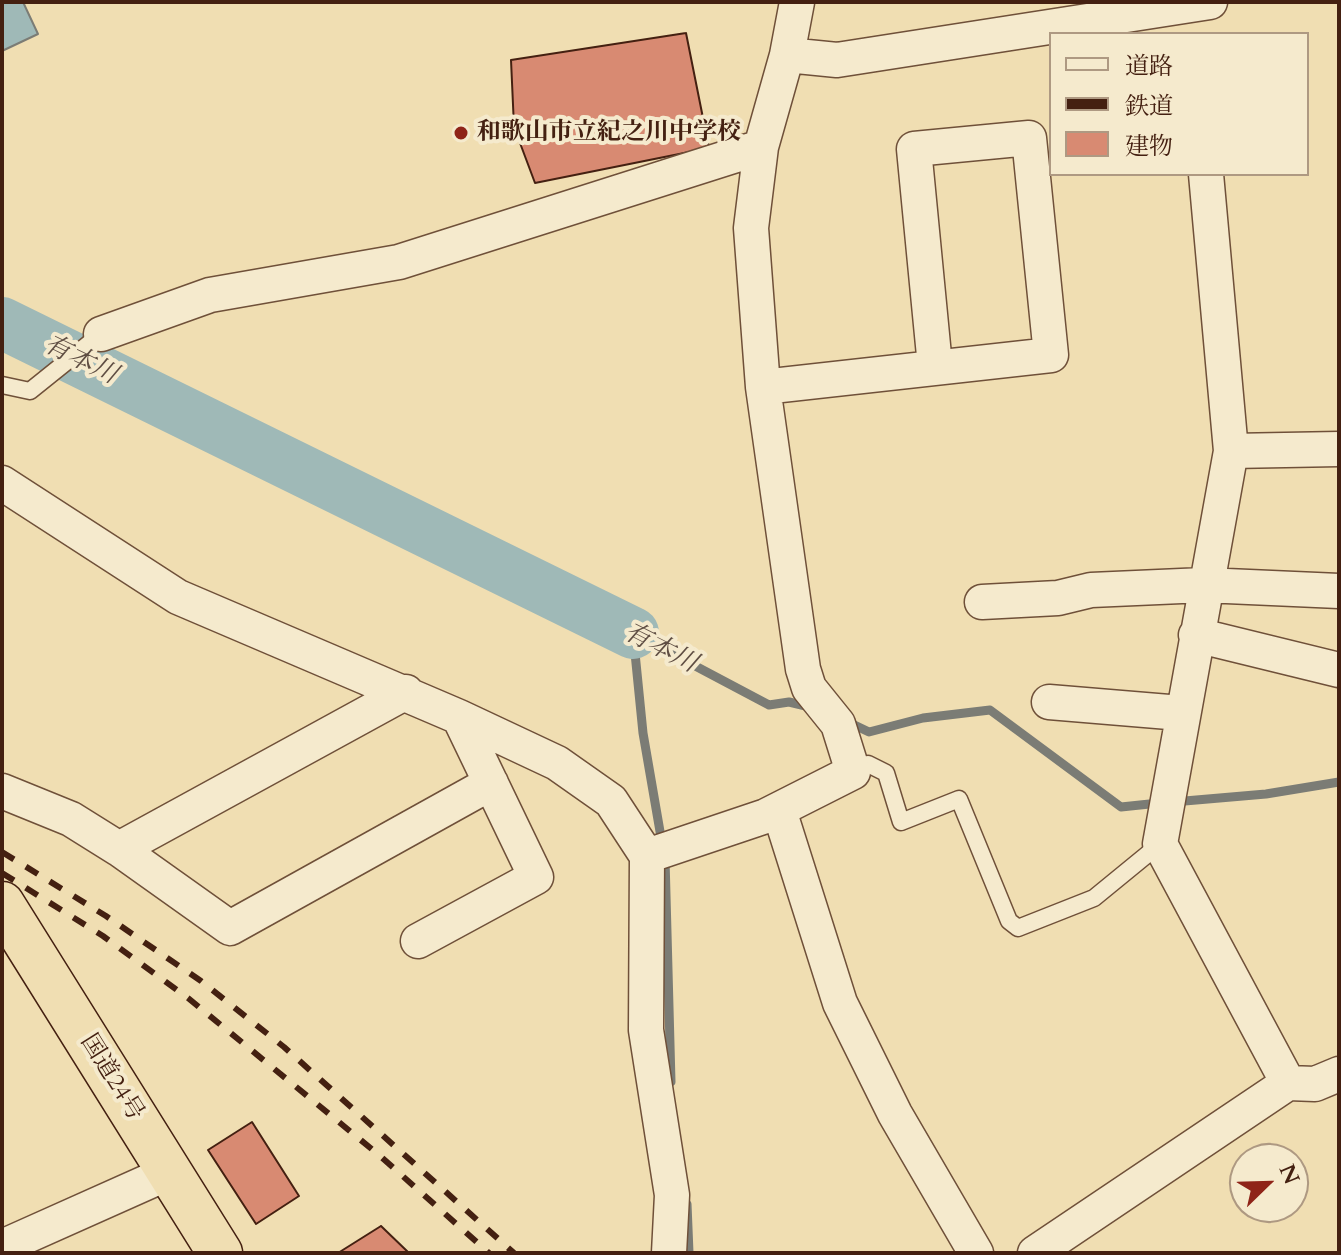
<!DOCTYPE html>
<meta charset="utf-8">
<style>
body{margin:0}
#map{position:relative;width:1341px;height:1255px;overflow:hidden;background:#f0deb2;font-family:Cardo,"Noto Serif JP",serif}
canvas{display:block}
.frame{position:absolute;inset:0;border:4px solid #442011;pointer-events:none}
.legend{position:absolute;left:1049px;top:32px;width:260px;height:144px;box-sizing:border-box;background:#f5eacd;border:2px solid #ae9982;margin:0;padding:10px 14px;list-style:none;font-size:24px;color:#442011}
.legend li{display:flex;align-items:center;gap:16px;height:40px}
.legend b{width:40px;border:2px solid #ae9982}
.north{position:absolute;left:1229px;top:1143px;width:80px;height:80px;box-sizing:border-box;background:#f5eacd;border:2px solid #ae9982;border-radius:50%;rotate:67deg;font-size:22px;font-weight:700;line-height:32px;text-align:center;color:#442011}
.north::after{content:'';display:block;margin:auto;width:28px;height:36px;background:#8f2418;clip-path:polygon(50% 0,100% 100%,50% 72%,0 100%)}
</style>
<div id="map">
<canvas width="1341" height="1255"></canvas>
<div class="frame"></div>
<ul class="legend">
<li><b style="height:10px;background:#f5eacd"></b>道路</li>
<li><b style="height:10px;background:#442011"></b>鉄道</li>
<li><b style="height:22px;background:#d88a72"></b>建物</li>
</ul>
<div class="north">N</div>
</div>
<script>
const g = document.querySelector('canvas').getContext('2d');
g.lineJoin = 'round';
function paint(path, color) { g.fillStyle = color; g.fill(path, 'evenodd'); }
const toPath = rows => new Path2D(rows.map(r => 'M' + r).join(''));
function strokePath(path, color, width, dash) { g.strokeStyle = color; g.lineWidth = width; g.lineCap = dash ? 'butt' : 'round'; g.setLineDash(dash || []); g.stroke(path); }
function write(font, color, halo, rows, align = 'center') {
  g.font = font + ' Cardo,"Noto Serif JP",serif'; g.lineWidth = 8; g.setLineDash([]); g.textBaseline = 'middle'; g.strokeStyle = halo; g.fillStyle = color; for (const [text, x, y, turn = 0] of rows) {
    g.save(); g.translate(x, y); g.rotate((+turn || 0) * Math.PI / 180); g.textAlign = isNaN(turn) ? turn : align; if (halo) g.strokeText(text, 0, 0); g.fillText(text, 0, 0); g.restore();
  }
}
const water = toPath([
 [2,2,23,2,38,34,2,51,2,2]
]);
const stream = toPath([
 [633,633,769,705,789,702,810,707],
 [633,633,643,733,662,843],
 [846,721,869,732,923,718,990,710,1121,807,1159,803],
 [1173,802,1266,794,1339,782],
 [665,858,671,1082],
 [687,1204,689,1253]
]);
const river = toPath([
 [2,323,633,633]
]);
const building = toPath([
 [686,33,709,148,535,183,514,127,511,60,686,33],
 [252,1122,299,1196,256,1224,208,1150,252,1122],
 [381,1226,409,1253,338,1253,381,1226]
]);
const lane = toPath([
 [2,385,30,391,101,334],
 [853,772,868,764,886,773,901,822,959,799,1009,921,1018,928,1094,898,1160,844]
]);
const street = toPath([
 [787,55,837,60,1210,2],
 [101,334,210,295,399,262,761,147],
 [763,387,1051,355,1029,138,914,149,935,366],
 [1231,451,1339,449],
 [2,483,178,597,459,717,557,763,611,801,647,856,646,1030,672,1195,669,1253],
 [982,602,1058,598,1091,590,1204,585,1339,591],
 [1196,635,1339,670],
 [1049,702,1181,713],
 [2,791,71,819,119,849,406,692],
 [779,810,840,1003,895,1114,976,1253],
 [119,849,230,928,491,783],
 [647,856,766,816,853,772,838,724,809,688,803,669,763,387,751,228,761,147,787,55,797,2],
 [418,941,536,877,459,717],
 [1288,1083,1315,1084,1339,1074],
 [2,1247,170,1172],
 [1035,1253,1288,1083,1160,844,1231,451,1206,174]
]);
const highway = toPath([
 [2,904,220,1253]
]);
const rail = toPath([
 [2,852,106,916,201,981,284,1047,514,1253],
 [2,873,103,936,188,998,379,1155,489,1253]
]);
const markers = [
 [461,133,8,"#8f2418"]
];
const poiNames = [
 ["和歌山市立紀之川中学校",477,133]
];
const streetNames = [
 ["国道24号",111,1078,58]
];
const waterNames = [
 ["有本川",80,361,26],
 ["有本川",660,649,27]
];
paint(water, '#9fb9b7');
strokePath(water, '#7b7c75', 2);
strokePath(stream, '#7b7c75', 9);
strokePath(river, '#9fb9b7', 52);
paint(building, '#d88a72');
strokePath(building, '#442011', 2);
strokePath(lane, '#6f5039', 19);
strokePath(street, '#6f5039', 37);
strokePath(highway, '#442011', 47);
strokePath(lane, '#f5eacd', 16);
strokePath(street, '#f5eacd', 34);
strokePath(highway, '#f0deb2', 44);
strokePath(rail, '#442011', 6, [14, 14]);
for (const [x, y, r, color] of markers) { const dot = new Path2D(); dot.arc(x, y, r, 0, 2 * Math.PI); g.fillStyle = color; g.fill(dot); strokePath(dot, '#f5eacd', 3); }
write('bold 24px', '#442011', '#f5eacd', poiNames, 'left');
write('24px', '#442011', '#f5eacd', streetNames);
write('italic 26px', '#5f4e43', '#f5eacd', waterNames);
</script>
